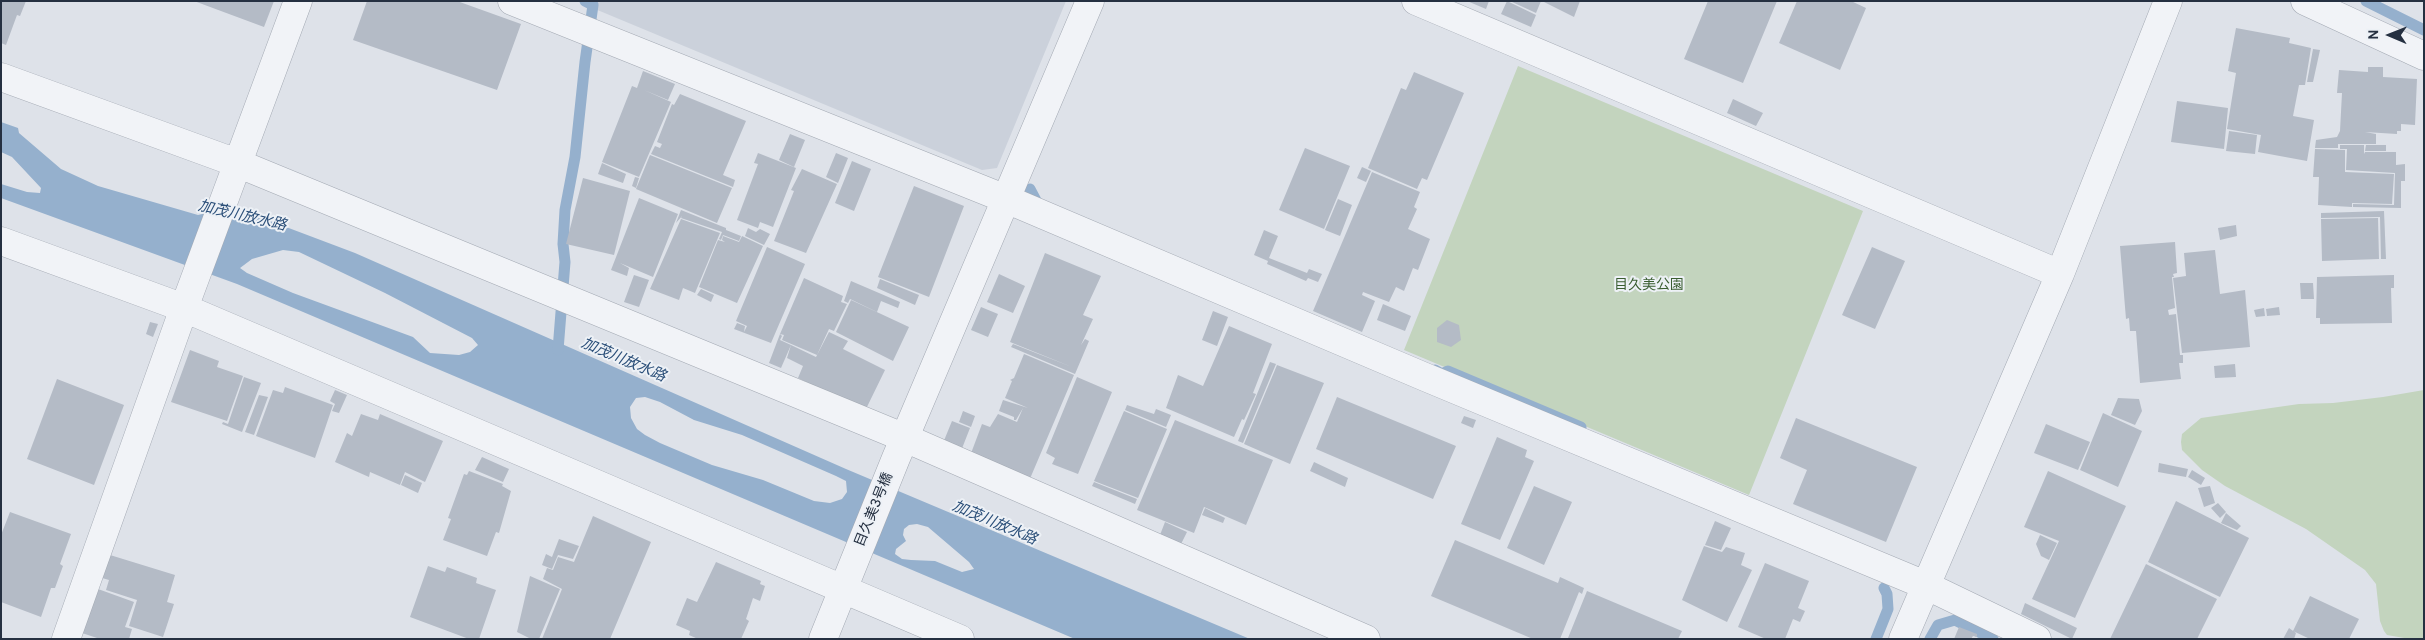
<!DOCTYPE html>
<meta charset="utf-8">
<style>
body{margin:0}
#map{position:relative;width:2425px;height:640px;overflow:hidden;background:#dee2e9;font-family:Overpass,sans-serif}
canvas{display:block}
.frame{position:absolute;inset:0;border:2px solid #253041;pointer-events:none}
.north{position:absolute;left:2365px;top:10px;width:50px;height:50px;-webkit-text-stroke:4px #edf1f6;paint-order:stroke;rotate:271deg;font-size:14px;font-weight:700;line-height:20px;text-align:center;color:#253041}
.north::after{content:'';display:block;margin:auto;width:18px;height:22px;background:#253041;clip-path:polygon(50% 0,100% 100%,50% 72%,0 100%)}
</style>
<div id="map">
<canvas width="2425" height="640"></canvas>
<div class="frame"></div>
<div class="north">N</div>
</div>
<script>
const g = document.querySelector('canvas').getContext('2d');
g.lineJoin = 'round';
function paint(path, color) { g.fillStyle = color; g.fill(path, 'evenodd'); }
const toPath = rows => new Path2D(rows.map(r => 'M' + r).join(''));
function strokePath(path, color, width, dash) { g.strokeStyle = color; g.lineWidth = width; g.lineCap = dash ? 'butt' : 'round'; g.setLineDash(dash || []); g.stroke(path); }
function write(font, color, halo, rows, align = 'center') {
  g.font = font + ' Overpass,"Noto Sans JP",sans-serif'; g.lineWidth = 4; g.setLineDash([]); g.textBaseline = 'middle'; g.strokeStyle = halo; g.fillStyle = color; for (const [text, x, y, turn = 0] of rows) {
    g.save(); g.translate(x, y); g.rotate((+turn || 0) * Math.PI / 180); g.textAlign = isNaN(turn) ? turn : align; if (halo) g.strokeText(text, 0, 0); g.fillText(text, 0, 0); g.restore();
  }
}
const built = toPath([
 [595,1,1066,1,997,168,982,170,595,9,597,2]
]);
const green = toPath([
 [1518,66,1863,211,1749,495,1404,350],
 [2424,390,2424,639,2410,639,2387,635,2384,631,2380,621,2376,584,2365,570,2306,529,2225,486,2202,470,2182,450,2181,442,2182,434,2201,418,2299,404,2333,403,2383,397]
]);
const water = toPath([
 [1,122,18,128,19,133,61,169,98,186,198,215,233,207,355,253,846,469,1250,639,1075,639,237,284,1,198,1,184,27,192,40,193,41,188,12,157,1,152],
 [283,250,299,252,385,293,472,338,478,345,470,352,459,355,430,353,413,337,293,293,247,273,240,268,252,259],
 [645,397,660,402,694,420,742,435,836,476,846,481,847,492,842,499,830,503,814,501,763,480,712,465,660,443,645,435,637,429,631,418,630,407,636,398],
 [917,524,928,527,969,562,974,569,962,572,935,561,911,560,902,559,895,554,896,549,906,541,903,535,904,529,909,525]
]);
const stream = toPath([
 [2366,1,2424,30],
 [1030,189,1039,206,1043,207],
 [558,350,565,262,563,244,565,210,575,157,585,62,593,5,585,1],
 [1435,370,1442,374,1448,371,1581,427],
 [1876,639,1888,609,1887,594,1884,588],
 [1930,639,1938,625,1955,620,1993,639]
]);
const building = toPath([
 [1,1,26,1,20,16,17,15,6,45,1,43],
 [194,1,274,1,264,27],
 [367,1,457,1,521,24,497,90,353,40],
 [1467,1,1489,1,1486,9],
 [1507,1,1536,15,1531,27,1501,14],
 [1510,1,1541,1,1536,13],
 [1542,1,1580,1,1574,17],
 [1708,1,1777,1,1743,83,1684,59],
 [1797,1,1851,1,1866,8,1840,70,1779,43],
 [2236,28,2290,38,2289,43,2311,48,2305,85,2299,85,2293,116,2314,120,2307,161,2258,152,2261,135,2227,129,2236,73,2228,71],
 [2313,49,2320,50,2313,82,2307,82],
 [2368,67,2383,67,2383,77,2417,79,2415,125,2401,124,2401,131,2397,131,2397,134,2365,132,2376,134,2376,144,2338,144,2338,148,2315,148,2316,140,2337,137,2340,131,2342,93,2337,93,2339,70,2368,72],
 [643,71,675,84,668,100,644,90,671,102,639,177,602,162,632,86,637,88],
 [1414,72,1464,93,1427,180,1422,178,1417,189,1368,168,1401,88,1406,90],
 [680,94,746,121,723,175,735,180,733,187,651,154,655,146,660,148,662,144,657,142,672,104,674,105],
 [1733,99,1763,113,1756,126,1727,113],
 [2177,101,2228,108,2224,149,2171,142],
 [2229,131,2257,135,2255,154,2226,151],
 [790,134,805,140,794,167,779,160],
 [2340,145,2364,145,2364,154,2365,152,2396,152,2396,165,2405,164,2405,181,2401,181,2401,208,2353,207,2353,204,2394,205,2395,173,2346,170,2347,149,2340,149],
 [2366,145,2386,145,2386,151,2365,151],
 [1305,148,1350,166,1324,229,1279,210],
 [2315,149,2345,150,2345,172,2394,174,2392,204,2352,203,2352,207,2318,205,2319,177,2313,177],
 [758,153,796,168,773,227,760,222,758,228,737,220,758,164,754,163],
 [836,153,848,158,838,183,826,177],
 [650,155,732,188,717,223,636,189],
 [852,161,871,169,854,211,835,203],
 [602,163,626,174,623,183,598,174],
 [1362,167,1371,171,1366,182,1357,178],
 [802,169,837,184,806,253,774,241,794,191,791,190],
 [1372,172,1420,192,1414,207,1417,209,1408,229,1430,239,1418,270,1413,268,1404,291,1396,287,1389,302,1363,292,1362,295,1375,301,1362,332,1313,311],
 [635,177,639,178,636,188,632,186],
 [583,178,630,191,614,255,566,244],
 [914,186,964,206,929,297,878,277],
 [639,198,678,214,653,277,620,263,629,268,627,276,611,270],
 [1338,199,1352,205,1340,236,1325,230],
 [681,210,726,228,726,230,741,236,739,241,723,235,721,240,719,239,722,232,681,218,682,216,676,223],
 [2384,211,2386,259,2381,259,2380,217,2321,218,2321,213],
 [2378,218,2379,259,2322,261,2321,219],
 [681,219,720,233,695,293,683,288,679,300,650,289],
 [2236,225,2237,236,2220,240,2218,228],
 [748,228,756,232,760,229,770,234,764,245,745,236],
 [1264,230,1278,236,1269,258,1307,273,1309,269,1322,274,1318,282,1308,278,1306,281,1267,264,1268,261,1254,255],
 [723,236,739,242,738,244,742,236,763,246,737,303,699,287,718,240,725,242,722,240],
 [2175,242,2177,273,2173,274,2174,277,2172,277,2175,308,2168,310,2169,315,2176,314,2180,355,2183,355,2183,363,2179,363,2181,379,2140,383,2136,331,2130,331,2129,318,2126,319,2120,246],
 [767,247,805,264,771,343,734,329,737,323,745,326,744,332,747,326,736,321],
 [1872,247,1905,261,1875,329,1842,315],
 [2215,250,2220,294,2245,290,2250,347,2182,353,2173,278,2186,276,2184,253],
 [1045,253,1101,276,1083,315,1093,319,1081,345,1085,339,1089,341,1075,374,1011,347,1013,344,1072,367,1010,342],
 [999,274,1025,286,1013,313,987,302],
 [634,275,649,280,639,307,624,302],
 [2394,275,2394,288,2391,288,2392,323,2320,324,2320,318,2316,318,2317,277],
 [804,278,843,296,841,302,847,304,834,331,829,329,817,355,782,340,784,335,780,334],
 [880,279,919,295,915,305,877,288],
 [851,281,900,302,898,308,881,301,877,312,850,299,848,303,844,301],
 [2300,283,2313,283,2314,299,2301,299],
 [701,289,714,295,711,302,697,295],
 [851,300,909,327,893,361,836,332],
 [1383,304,1411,316,1405,331,1377,320],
 [981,307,998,314,988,337,971,330],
 [2279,307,2280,315,2267,316,2266,309],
 [2264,308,2265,316,2256,317,2254,310],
 [1213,311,1228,317,1217,346,1202,340],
 [1447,320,1459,325,1461,340,1451,347,1437,342,1437,328],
 [150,322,158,324,153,337,146,334],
 [1229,326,1272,344,1253,393,1256,394,1244,420,1242,419,1234,437,1166,408,1178,375,1203,386],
 [829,332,848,341,843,349,885,370,865,411,798,378,803,366,787,358,791,345,816,357],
 [780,334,782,336,780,340,791,345,781,368,769,363],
 [190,350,219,361,217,367,243,376,227,421,171,402],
 [1024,354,1074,375,1029,481,970,456,982,424,990,427,998,414,1017,422,1023,408,1016,420,1014,420,1014,417,999,411,1003,400,1028,408,1005,398,1012,381,1010,380,1014,378],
 [1270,362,1276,364,1243,443,1238,441],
 [2235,364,2236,377,2215,378,2214,366],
 [1277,365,1324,383,1290,464,1244,444],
 [244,377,261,383,242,432,222,424,223,422,228,424],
 [1077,377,1112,392,1078,474,1052,464,1055,458,1046,453],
 [57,379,124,405,94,485,27,459],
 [285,387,333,405,315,458,256,436,273,390,283,393],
 [335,390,347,395,339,413,332,411,335,404,330,401],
 [259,395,268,397,254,435,245,432],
 [1337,397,1456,446,1433,499,1316,449],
 [2118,398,2139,399,2142,411,2135,425,2111,415],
 [1127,405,1154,414,1156,409,1171,415,1166,427,1125,410],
 [963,411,975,416,971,427,959,422],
 [1124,411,1167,429,1138,498,1094,481],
 [2103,413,2142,431,2118,487,2080,470],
 [361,414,378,420,380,414,443,441,425,482,405,472,400,485,370,472,369,477,335,462,347,433,352,436],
 [1464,416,1476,420,1473,428,1461,423],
 [1796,418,1917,467,1886,542,1793,504,1807,470,1780,458],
 [1175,420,1273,460,1246,525,1204,507,1194,533,1137,510],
 [952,421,970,428,961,451,943,443],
 [2046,424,2090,442,2078,470,2034,453],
 [1497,437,1527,450,1525,457,1534,461,1500,540,1461,524],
 [482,457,509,469,503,482,475,470],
 [1314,462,1348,478,1345,487,1310,471],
 [2159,463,2188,469,2186,477,2158,472],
 [2192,470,2205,478,2201,485,2188,477],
 [469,471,503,484,502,486,511,491,499,533,496,532,487,556,443,540,451,519,448,518,464,474,467,475],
 [2048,471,2126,506,2075,618,2032,599,2059,541,2024,527],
 [405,475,422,483,418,493,401,485],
 [1094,482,1137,499,1135,504,1092,486],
 [1534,486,1572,502,1544,565,1507,548],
 [2210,486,2215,503,2204,507,2198,488],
 [2176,501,2249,538,2220,597,2148,562],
 [2218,503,2226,512,2220,518,2211,508],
 [1205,508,1225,518,1223,523,1202,515],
 [10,512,71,534,60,564,63,566,55,588,51,588,41,617,1,602,1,535],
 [2226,513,2241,526,2237,530,2221,523],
 [593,516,651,542,610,639,542,639,562,589,543,579,547,568,553,570,558,557,574,562],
 [1715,521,1731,528,1721,550,1705,545],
 [1165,522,1187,532,1181,544,1160,535],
 [2040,535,2057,543,2049,560,2041,556,2036,544],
 [559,539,579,546,573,559,558,555,552,569,542,565,546,554,552,557],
 [1455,540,1558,583,1560,577,1584,588,1582,594,1579,592,1560,639,1533,639,1431,596],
 [1704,546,1722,552,1726,547,1745,553,1741,565,1752,570,1727,622,1682,600],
 [110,555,175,575,167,602,174,604,163,637,129,626,137,600,106,590,109,580,102,578],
 [716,562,761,581,760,584,765,586,760,601,753,598,746,619,749,621,741,639,698,639,689,635,690,631,676,625,687,598,697,602],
 [1765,563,1809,581,1798,608,1805,611,1800,622,1793,619,1785,639,1766,639,1738,627],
 [2146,564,2217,599,2197,639,2110,639],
 [428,566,445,572,447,567,477,578,476,583,496,590,479,639,469,639,410,617],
 [530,576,560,589,539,639,531,639,517,632],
 [98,589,134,602,125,627,132,629,129,639,100,639,82,633],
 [1587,591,1682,631,1678,639,1568,638],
 [2310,596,2359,619,2349,639,2310,639,2293,631],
 [2025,603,2077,628,2072,639,2021,614],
 [1959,627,1977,634,1977,637,1973,636,1971,639,1954,639],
 [2289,628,2296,633,2294,639,2283,639]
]);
const street = toPath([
 [512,1,1006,199,1425,377,1925,585,2037,639],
 [1416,1,2060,274],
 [2305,1,2424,56],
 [1,77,237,163,905,438,1366,639],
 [1,241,184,308,960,639],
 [66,639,184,308,298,1],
 [823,639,896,458,1090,1],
 [1903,639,2060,274,2168,1]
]);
const parkNames = [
 ["目久美公園",1649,286]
];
const streetNames = [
 ["目久美3号橋",875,510,-68]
];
const waterNames = [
 ["加茂川放水路",242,217,13],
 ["加茂川放水路",623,361,23],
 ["加茂川放水路",994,524,23]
];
paint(built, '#cbd1db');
paint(green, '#c3d4be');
paint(water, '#95b0cd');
strokePath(stream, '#95b0cd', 11);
paint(building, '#b4bbc6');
strokePath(street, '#a3a9b3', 29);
strokePath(street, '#f1f3f7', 28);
write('14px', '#3a5e31', '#edf1f6', parkNames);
write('14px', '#253041', '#edf1f6', streetNames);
write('italic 15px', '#2b4f79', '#edf1f6', waterNames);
</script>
